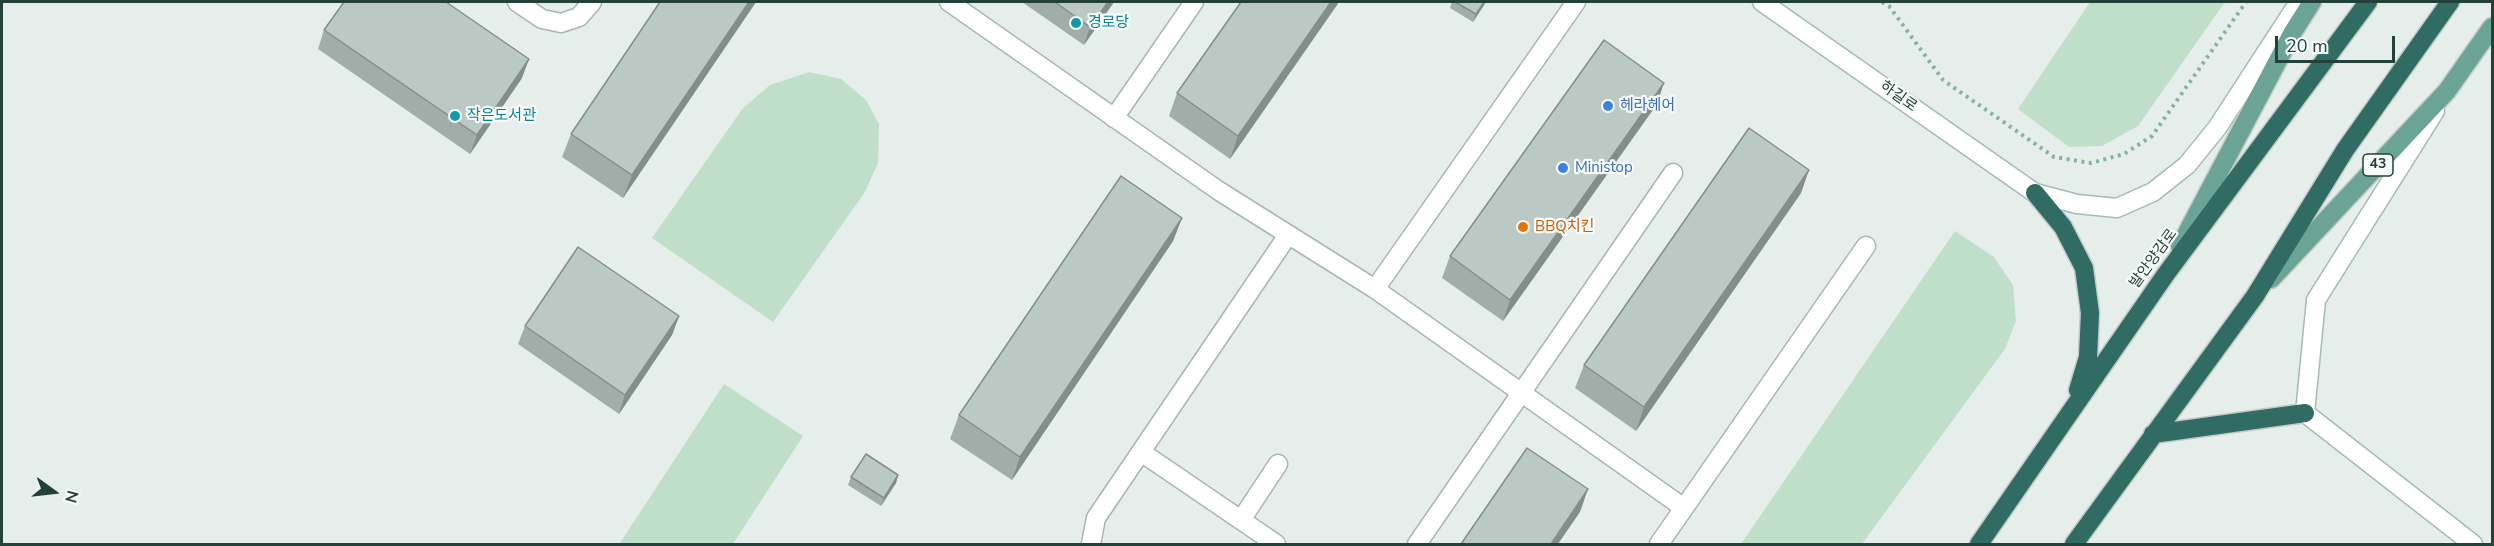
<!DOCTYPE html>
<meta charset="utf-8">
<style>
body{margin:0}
#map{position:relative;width:2494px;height:546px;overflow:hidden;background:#e6eeeb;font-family:"Nunito Sans",sans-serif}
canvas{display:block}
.frame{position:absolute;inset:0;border:3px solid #24403a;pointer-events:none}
.north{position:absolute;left:24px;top:462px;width:60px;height:60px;-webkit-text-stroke:4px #f6faf9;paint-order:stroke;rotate:105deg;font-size:16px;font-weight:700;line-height:24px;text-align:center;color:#24403a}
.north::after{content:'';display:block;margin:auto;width:21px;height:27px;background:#24403a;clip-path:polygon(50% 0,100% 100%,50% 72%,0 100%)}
.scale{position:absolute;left:2275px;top:36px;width:120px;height:27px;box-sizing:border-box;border:3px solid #24403a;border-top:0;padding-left:8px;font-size:18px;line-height:21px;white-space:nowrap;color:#24403a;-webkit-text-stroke:4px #f6faf9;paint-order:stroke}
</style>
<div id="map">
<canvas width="2494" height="546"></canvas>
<div class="frame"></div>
<div class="north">N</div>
<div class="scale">20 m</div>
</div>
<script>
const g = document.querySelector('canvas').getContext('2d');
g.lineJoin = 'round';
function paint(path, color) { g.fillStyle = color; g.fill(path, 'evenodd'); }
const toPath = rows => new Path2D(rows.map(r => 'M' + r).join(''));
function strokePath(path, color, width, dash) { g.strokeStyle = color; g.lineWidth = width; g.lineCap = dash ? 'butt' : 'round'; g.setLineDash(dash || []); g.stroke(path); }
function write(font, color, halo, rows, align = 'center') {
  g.font = font + ' "Nunito Sans","Noto Sans KR",sans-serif'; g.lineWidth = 4.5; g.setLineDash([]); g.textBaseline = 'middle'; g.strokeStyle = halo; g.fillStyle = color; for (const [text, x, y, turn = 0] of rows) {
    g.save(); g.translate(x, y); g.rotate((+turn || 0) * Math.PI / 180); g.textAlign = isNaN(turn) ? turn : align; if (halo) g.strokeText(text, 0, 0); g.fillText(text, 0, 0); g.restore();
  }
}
const green = toPath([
 [2090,2,2225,2,2138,126,2102,146,2069,147,2018,109],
 [809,72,841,79,866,100,879,124,878,163,865,192,773,322,652,238,743,108,770,85],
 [1955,231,1994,257,2013,285,2016,321,2005,349,1862,544,1741,544],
 [724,384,803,436,733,544,623,544,620,543]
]);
const path = toPath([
 [1882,2,1889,6,1943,80,2054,157,2091,163,2124,154,2152,136,2246,2]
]);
const street = toPath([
 [517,2,542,19,561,23,579,17,592,2],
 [949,2,1219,191,1375,289,1576,2],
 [1114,118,1194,2],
 [1375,289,1684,508],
 [1141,452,1276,544],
 [1241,520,1278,464],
 [1091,544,1096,518,1288,235],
 [1417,544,1673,173],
 [1659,544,1866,246]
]);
const secondary = toPath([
 [1762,2,2035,193,2077,204,2117,208,2153,192,2187,165,2217,128,2299,2],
 [2435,111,2316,300,2305,413,2473,544]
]);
const primary = toPath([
 [2180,246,2293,32,2312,2],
 [2271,279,2447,91,2492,27]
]);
const highway = toPath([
 [2035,193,2063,227,2084,268,2090,313,2088,357,2078,390],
 [2153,434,2305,413],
 [1979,544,2166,274,2368,2],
 [2074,544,2255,296,2345,150,2450,2]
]);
const wall = toPath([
 [660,2,756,2,623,198,562,157,571,134],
 [1022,2,1114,2,1084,45],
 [1241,2,1339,2,1230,159,1169,116,1177,93],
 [1452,2,1486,2,1473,22,1450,8],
 [324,30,522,78,470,154,318,49],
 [1657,104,1503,321,1442,278,1450,256],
 [1801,193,1636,431,1575,388,1584,365],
 [1182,218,1173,241,1012,480,950,439,959,415],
 [679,316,672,335,619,414,518,344,525,326],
 [898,475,896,483,881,506,848,485,851,477]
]);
const shadedWall = toPath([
 [749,2,756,2,623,198,632,175],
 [1108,2,1114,2,1084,45,1090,27],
 [1331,2,1339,2,1230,159,1238,136],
 [1484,2,1486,2,1473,22,1476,14],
 [529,59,522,78,470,154,477,135],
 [1664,83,1657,104,1503,321,1510,300],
 [1809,170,1801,193,1636,431,1644,407],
 [1182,218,1173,241,1012,480,1020,457],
 [679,316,672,335,619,414,625,395],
 [898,475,896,483,881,506,884,498],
 [1588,489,1580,512,1558,544,1551,544]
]);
const building = toPath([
 [344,2,446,2,529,59,477,135,324,30,344,2],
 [660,2,749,2,632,175,571,134,660,2],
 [1055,2,1108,2,1090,27,1055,2],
 [1241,2,1331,2,1238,136,1177,93,1241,2],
 [1455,2,1484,2,1476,14,1455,2],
 [1604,40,1664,83,1510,300,1450,256,1604,40],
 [1749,128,1809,170,1644,407,1584,365,1749,128],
 [1121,176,1182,218,1020,457,959,415,1121,176],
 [578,247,679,316,625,395,525,326,578,247],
 [1527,448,1588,489,1551,544,1461,544,1527,448],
 [866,454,898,475,884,498,851,477,866,454]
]);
const markers = [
 [1076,23,6,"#0f9aa8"],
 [1608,106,6,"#3f7fe0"],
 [455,116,6,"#0f9aa8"],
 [1563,168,6,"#3f7fe0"],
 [1523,227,6,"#e8710a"]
];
const shields = [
 [2378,165,30]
];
const shieldNames = [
 ["43",2378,165]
];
const cultureNames = [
 ["경로당",1088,23],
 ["작은도서관",467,116]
];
const streetNames = [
 ["하길로",1898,97,35],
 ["발안양감로",2154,259,-54]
];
const shopNames = [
 ["헤라헤어",1620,106],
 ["Ministop",1575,168]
];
const foodNames = [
 ["BBQ치킨",1535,227]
];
paint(green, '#bfdfc9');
strokePath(street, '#a8b6b2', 21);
strokePath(secondary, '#a4bab3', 21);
strokePath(primary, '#c2cac8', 21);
strokePath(highway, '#c2cac8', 21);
strokePath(path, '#87b1a6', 4, [3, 4.5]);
strokePath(street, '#fff', 18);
strokePath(secondary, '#fff', 18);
strokePath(primary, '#6ba397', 18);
strokePath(highway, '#306c63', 18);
paint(wall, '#a1ada9');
paint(shadedWall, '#838d89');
paint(building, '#bbc9c4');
strokePath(building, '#838d89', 1.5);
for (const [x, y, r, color] of markers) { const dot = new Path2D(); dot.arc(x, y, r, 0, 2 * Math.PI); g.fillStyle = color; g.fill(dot); strokePath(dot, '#f6faf9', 2); }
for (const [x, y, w] of shields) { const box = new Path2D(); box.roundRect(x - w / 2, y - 11, w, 22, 4.5); g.fillStyle = '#f6faf9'; g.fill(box); strokePath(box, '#24403a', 1.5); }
write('bold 14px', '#24403a', null, shieldNames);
write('15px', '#0d838f', '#f6faf9', cultureNames, 'left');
write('15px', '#24403a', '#f6faf9', streetNames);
write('15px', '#366cbe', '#f6faf9', shopNames, 'left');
write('15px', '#c56008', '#f6faf9', foodNames, 'left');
</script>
